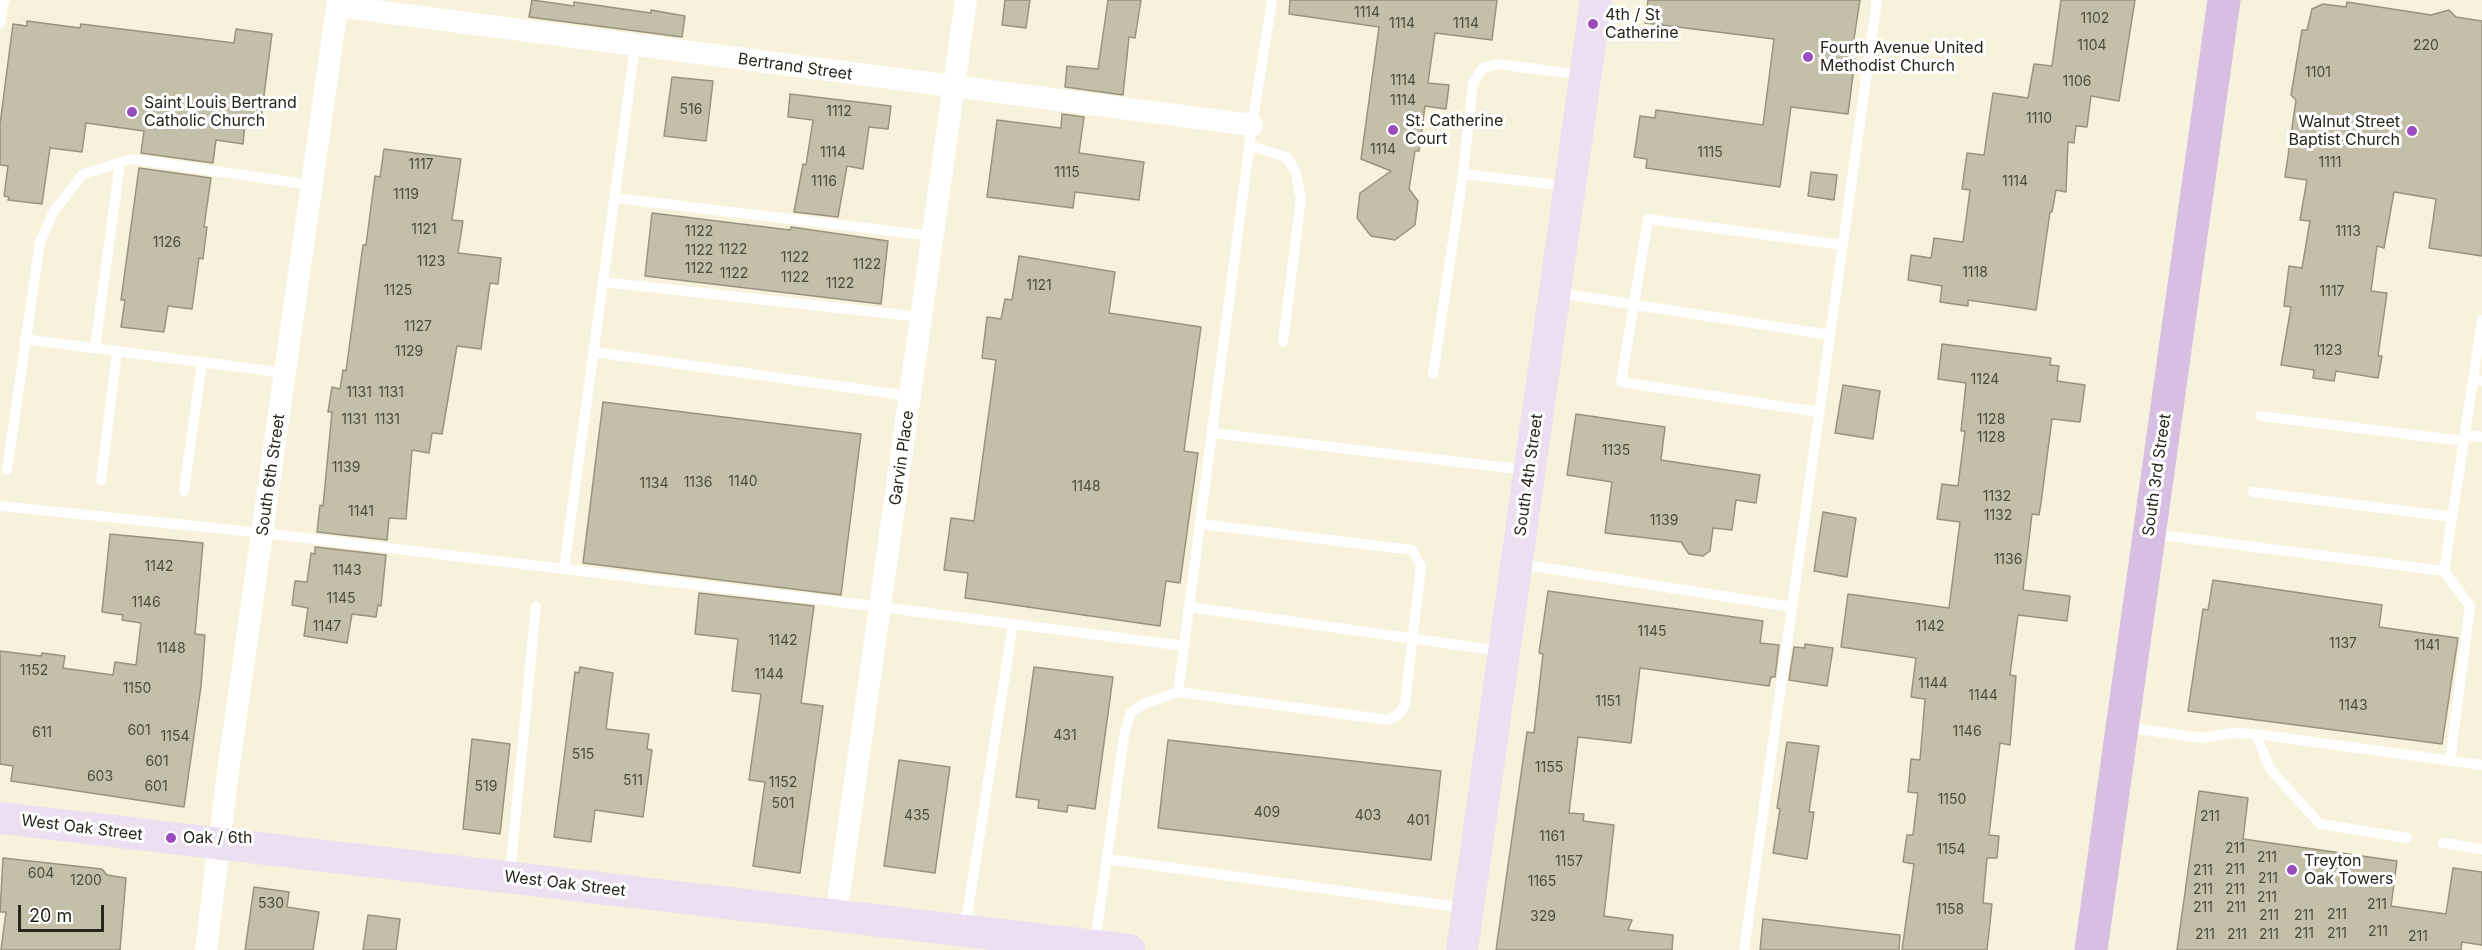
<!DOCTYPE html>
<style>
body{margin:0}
#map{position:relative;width:2482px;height:950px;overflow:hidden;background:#f7f2db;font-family:Inter,sans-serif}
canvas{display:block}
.scale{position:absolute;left:18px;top:905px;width:86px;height:27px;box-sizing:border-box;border:3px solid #27251c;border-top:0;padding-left:8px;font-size:18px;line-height:21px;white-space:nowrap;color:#27251c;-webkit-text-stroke:4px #fff;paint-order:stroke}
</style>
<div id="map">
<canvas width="2482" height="950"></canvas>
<div class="scale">20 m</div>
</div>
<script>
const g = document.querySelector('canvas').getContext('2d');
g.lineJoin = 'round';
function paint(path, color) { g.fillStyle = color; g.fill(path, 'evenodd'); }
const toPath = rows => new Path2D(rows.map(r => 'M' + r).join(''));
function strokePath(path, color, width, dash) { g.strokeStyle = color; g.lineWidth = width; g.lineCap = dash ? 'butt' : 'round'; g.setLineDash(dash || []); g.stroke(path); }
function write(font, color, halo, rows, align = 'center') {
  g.font = font + ' Inter,sans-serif'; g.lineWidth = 6; g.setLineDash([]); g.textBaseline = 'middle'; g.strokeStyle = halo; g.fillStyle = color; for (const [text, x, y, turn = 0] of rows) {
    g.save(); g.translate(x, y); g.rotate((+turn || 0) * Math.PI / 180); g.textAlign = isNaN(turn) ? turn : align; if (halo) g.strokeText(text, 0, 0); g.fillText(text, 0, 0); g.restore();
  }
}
const building = toPath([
 [532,0,574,6,574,2,651,13,651,10,685,16,682,37,529,17,532,0],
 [1005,0,1030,0,1026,28,1002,25,1005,0],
 [1108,0,1141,0,1135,38,1129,37,1123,95,1065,87,1067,66,1098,69,1108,0],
 [1290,0,1497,0,1492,40,1435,33,1428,83,1449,85,1446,109,1425,106,1419,151,1415,151,1409,189,1418,201,1415,225,1395,240,1371,236,1357,218,1360,193,1391,171,1361,159,1379,27,1289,14,1290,0],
 [1648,0,1860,0,1851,58,1855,59,1848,114,1791,107,1780,187,1646,168,1647,159,1634,157,1640,116,1655,118,1656,110,1763,125,1774,39,1645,23,1648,0],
 [2061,0,2135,0,2119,101,2091,96,2087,127,2076,126,2074,143,2068,142,2066,192,2056,190,2052,212,2050,212,2036,310,1968,300,1968,306,1940,302,1942,286,1908,280,1911,255,1931,258,1934,238,1963,242,1970,190,1962,189,1967,153,1984,155,1993,93,2028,98,2034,64,2052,66,2061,0],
 [2347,2,2431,15,2449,10,2456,17,2482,21,2482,256,2429,248,2436,199,2394,192,2384,248,2377,246,2371,291,2387,293,2378,356,2382,356,2378,378,2336,371,2334,381,2313,378,2314,370,2281,365,2291,307,2284,306,2289,266,2302,268,2310,221,2300,220,2307,180,2285,177,2296,100,2291,95,2302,30,2307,30,2312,9,2323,4,2346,7,2347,2],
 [27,21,80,28,81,24,234,43,236,29,272,34,260,126,245,124,243,144,216,140,213,163,141,153,144,131,86,123,82,152,50,148,42,204,8,200,9,197,4,196,8,166,0,165,0,124,13,24,27,26,27,21],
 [672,77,713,81,706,141,664,136,672,77],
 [790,94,891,106,888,129,869,127,863,169,847,166,838,217,794,212,803,164,806,165,813,120,788,117,790,94],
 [1062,114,1084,117,1079,153,1144,162,1139,200,1075,192,1073,208,987,197,997,120,1061,128,1062,114],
 [384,149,461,159,452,220,463,221,458,253,501,258,498,284,490,283,481,349,457,346,442,434,432,433,429,453,412,450,406,519,389,518,387,540,317,532,320,505,323,506,324,496,332,412,328,412,332,387,340,389,343,370,346,371,363,245,366,245,375,176,380,177,384,149],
 [139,168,211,178,204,227,207,227,203,259,199,258,192,309,168,306,164,332,121,327,125,300,121,300,139,168],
 [1811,172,1837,175,1834,200,1808,196,1811,172],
 [652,213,790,230,791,227,888,241,881,304,645,276,652,213],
 [1019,256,1115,272,1109,313,1201,327,1184,451,1198,453,1180,583,1166,581,1160,626,965,598,968,573,944,570,951,518,974,521,996,360,982,358,987,317,1001,319,1005,299,1012,300,1019,256],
 [1942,344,2051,358,2050,365,2059,366,2057,381,2085,385,2080,422,2052,419,2041,503,2039,515,2032,514,2023,590,2070,596,2067,621,2018,615,2010,675,2016,676,2010,745,2000,743,1989,835,1999,836,1997,858,1987,858,1983,903,1992,904,1987,950,1902,950,1914,864,1903,862,1907,835,1913,835,1918,793,1908,792,1911,759,1920,760,1925,699,1911,697,1916,658,1841,647,1848,594,1949,608,1960,522,1937,519,1942,484,1958,486,1965,431,1961,431,1966,383,1938,379,1942,344],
 [1843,385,1880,391,1873,439,1835,433,1843,385],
 [603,402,861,434,841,595,583,563,603,402],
 [1576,414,1665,427,1661,460,1760,475,1756,503,1736,500,1732,530,1713,528,1710,551,1703,556,1689,554,1681,542,1605,533,1612,482,1567,475,1576,414],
 [1823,512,1856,518,1847,577,1814,571,1823,512],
 [110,534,203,543,195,634,205,635,201,686,184,807,11,781,13,766,0,764,0,651,41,656,42,653,65,656,63,668,113,675,115,662,136,665,141,623,122,620,123,615,102,612,110,534],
 [315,547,386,555,381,606,378,605,376,617,352,614,347,643,304,636,308,608,292,605,295,581,307,582,311,553,315,554,315,547],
 [2213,580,2382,605,2379,627,2458,638,2442,744,2188,711,2203,609,2208,610,2213,580],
 [1548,591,1763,621,1760,643,1779,645,1775,677,1771,677,1769,686,1640,668,1631,743,1578,737,1569,813,1584,814,1583,821,1614,825,1604,916,1632,920,1628,930,1673,935,1672,950,1496,950,1527,732,1534,733,1543,654,1539,653,1548,591],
 [699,593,814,606,801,703,823,706,800,873,753,866,765,782,749,780,761,694,732,691,738,639,695,634,699,593],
 [1805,644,1833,648,1827,686,1789,680,1794,647,1805,648,1805,644],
 [580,667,613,673,606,729,649,734,647,749,652,750,643,817,595,810,591,842,554,837,575,672,579,673,580,667],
 [1034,667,1113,677,1095,809,1068,805,1067,812,1038,808,1039,800,1016,797,1034,667],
 [472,739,510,744,500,834,463,829,472,739],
 [1168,740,1441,771,1431,860,1158,828,1168,740],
 [1787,742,1819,746,1809,812,1814,812,1807,859,1773,853,1780,809,1777,808,1787,742],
 [899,760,950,767,935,873,884,866,899,760],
 [2199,791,2248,798,2243,839,2397,861,2391,906,2446,914,2453,868,2482,872,2482,945,2462,942,2461,950,2177,950,2199,791],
 [3,858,102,869,107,875,126,878,120,950,1,950,6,912,0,912,3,858],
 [254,887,289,892,287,907,319,912,313,950,245,950,254,887],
 [368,915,400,919,396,950,363,950,368,915],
 [1763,919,1900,935,1899,950,1760,950,1763,919]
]);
const service = toPath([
 [0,24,4,0],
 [1250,146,1287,157,1296,173,1301,198,1283,342],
 [1463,174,1567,186],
 [615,198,932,236],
 [603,282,921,317],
 [1559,293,1830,335],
 [24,339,285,373],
 [95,348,120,163],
 [594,352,910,396],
 [1433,374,1463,174,1473,83,1483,68,1497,64,1582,75],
 [2473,380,2482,320],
 [1819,412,1621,382,1648,219,1843,245],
 [2260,416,2464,441],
 [1212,433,1527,470],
 [2465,435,2482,437],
 [7,470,40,242,54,211,83,174,132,159,312,185],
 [101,481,117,351],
 [184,491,202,362],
 [2253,492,2453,517],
 [0,506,263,533,881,607,1184,646],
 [2153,534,2444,571],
 [1520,564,1792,607],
 [564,569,635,46],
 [1189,607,1501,651],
 [1178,692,1389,720,1400,713,1405,704,1421,566,1412,550,1200,524],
 [2126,727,2201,738,2232,733,2256,734,2482,765],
 [2256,734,2270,769,2320,824,2407,838],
 [2450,761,2470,606,2444,571,2473,380,2482,381],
 [2443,843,2482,849],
 [1107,859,1465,908],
 [510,874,536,606],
 [965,928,1013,624],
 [1095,943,1124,736,1131,713,1145,703,1178,692,1252,125,1272,0],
 [1744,950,1877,0]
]);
const minor = toPath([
 [337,6,1252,125],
 [836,916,966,0],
 [206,950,228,772,338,0]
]);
const secondary = toPath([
 [0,818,1129,950],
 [1462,950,1596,0]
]);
const primary = toPath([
 [2091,950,2224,0]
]);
const markers = [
 [1593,24,6,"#984cbd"],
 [1808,57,6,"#984cbd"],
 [132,112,6,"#984cbd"],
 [1393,130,6,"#984cbd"],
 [2412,131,6,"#984cbd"],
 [171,838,6,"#984cbd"],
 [2292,870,6,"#984cbd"]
];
const numberNames = [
 ["1114",1367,13],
 ["1102",2095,19],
 ["1114",1402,24],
 ["1114",1466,24],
 ["1104",2092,46],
 ["220",2426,46],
 ["1101",2318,73],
 ["1114",1403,81],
 ["1106",2077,82],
 ["1114",1403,101],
 ["516",691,110],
 ["1112",839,112],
 ["1110",2039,119],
 ["1114",1383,150],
 ["1114",833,153],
 ["1115",1710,153],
 ["1111",2330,163],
 ["1117",421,165],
 ["1115",1067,173],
 ["1116",824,182],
 ["1114",2015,182],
 ["1119",406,195],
 ["1121",424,230],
 ["1122",699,232],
 ["1113",2348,232],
 ["1126",167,243],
 ["1122",733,250],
 ["1122",699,251],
 ["1122",795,258],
 ["1123",431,262],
 ["1122",867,265],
 ["1122",699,269],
 ["1118",1975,273],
 ["1122",734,274],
 ["1122",795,278],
 ["1122",840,284],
 ["1121",1039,286],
 ["1125",398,291],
 ["1117",2332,292],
 ["1127",418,327],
 ["1123",2328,351],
 ["1129",409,352],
 ["1124",1985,380],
 ["1131",359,393],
 ["1131",391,393],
 ["1131",354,420],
 ["1131",387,420],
 ["1128",1991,420],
 ["1128",1991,438],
 ["1135",1616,451],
 ["1139",346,468],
 ["1140",743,482],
 ["1136",698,483],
 ["1134",654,484],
 ["1148",1086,487],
 ["1132",1997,497],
 ["1141",361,512],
 ["1132",1998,516],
 ["1139",1664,521],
 ["1136",2008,560],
 ["1142",159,567],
 ["1143",347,571],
 ["1145",341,599],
 ["1146",146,603],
 ["1147",327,627],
 ["1142",1930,627],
 ["1145",1652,632],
 ["1142",783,641],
 ["1137",2343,644],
 ["1141",2427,646],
 ["1148",171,649],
 ["1152",34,671],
 ["1144",769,675],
 ["1144",1933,684],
 ["1150",137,689],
 ["1144",1983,696],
 ["1151",1608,702],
 ["1143",2353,706],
 ["601",139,731],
 ["1146",1967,732],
 ["611",42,733],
 ["431",1065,736],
 ["1154",175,737],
 ["515",583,755],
 ["601",157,762],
 ["1155",1549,768],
 ["603",100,777],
 ["511",633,781],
 ["1152",783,783],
 ["601",156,787],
 ["519",486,787],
 ["1150",1952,800],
 ["501",783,804],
 ["409",1267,813],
 ["435",917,816],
 ["403",1368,816],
 ["211",2210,817],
 ["401",1418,821],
 ["1161",1552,837],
 ["211",2235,849],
 ["1154",1951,850],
 ["211",2267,858],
 ["1157",1569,862],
 ["211",2235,870],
 ["211",2203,871],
 ["604",41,874],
 ["211",2268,879],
 ["1200",86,881],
 ["1165",1542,882],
 ["211",2203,890],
 ["211",2235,890],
 ["211",2267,898],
 ["530",271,904],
 ["211",2377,905],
 ["211",2203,908],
 ["211",2236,908],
 ["1158",1950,910],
 ["211",2337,915],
 ["211",2269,916],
 ["211",2304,916],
 ["329",1543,917],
 ["211",2378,932],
 ["211",2304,934],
 ["211",2337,934],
 ["211",2205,935],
 ["211",2237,935],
 ["211",2269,935],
 ["211",2418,937]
];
const poiNames = [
 ["4th / St",1605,15],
 ["Catherine",1605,33],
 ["Fourth Avenue United",1820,48],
 ["Methodist Church",1820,66],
 ["Saint Louis Bertrand",144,103],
 ["Catholic Church",144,121],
 ["St. Catherine",1405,121],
 ["Court",1405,139],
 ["Walnut Street",2400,122,"right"],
 ["Baptist Church",2400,140,"right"],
 ["Oak / 6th",183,838],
 ["Treyton",2304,861],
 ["Oak Towers",2304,879]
];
const streetNames = [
 ["Bertrand Street",795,67,8],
 ["Garvin Place",902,458,-82],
 ["South 6th Street",271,475,-82],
 ["South 4th Street",1529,475,-82],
 ["South 3rd Street",2157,475,-82],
 ["West Oak Street",82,828,7],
 ["West Oak Street",565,884,7]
];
paint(building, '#c4bfa9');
strokePath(building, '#98937e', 1.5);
strokePath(service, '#fff', 10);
strokePath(minor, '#fff', 22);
strokePath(secondary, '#ebdff1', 32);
strokePath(primary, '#d6bfe3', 33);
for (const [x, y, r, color] of markers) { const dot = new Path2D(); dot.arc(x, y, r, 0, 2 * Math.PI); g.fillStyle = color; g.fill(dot); strokePath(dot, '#fff', 2); }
write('14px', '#4e4c3f', null, numberNames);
write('16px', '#27251c', '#fff', poiNames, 'left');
write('16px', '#27251c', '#fff', streetNames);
</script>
